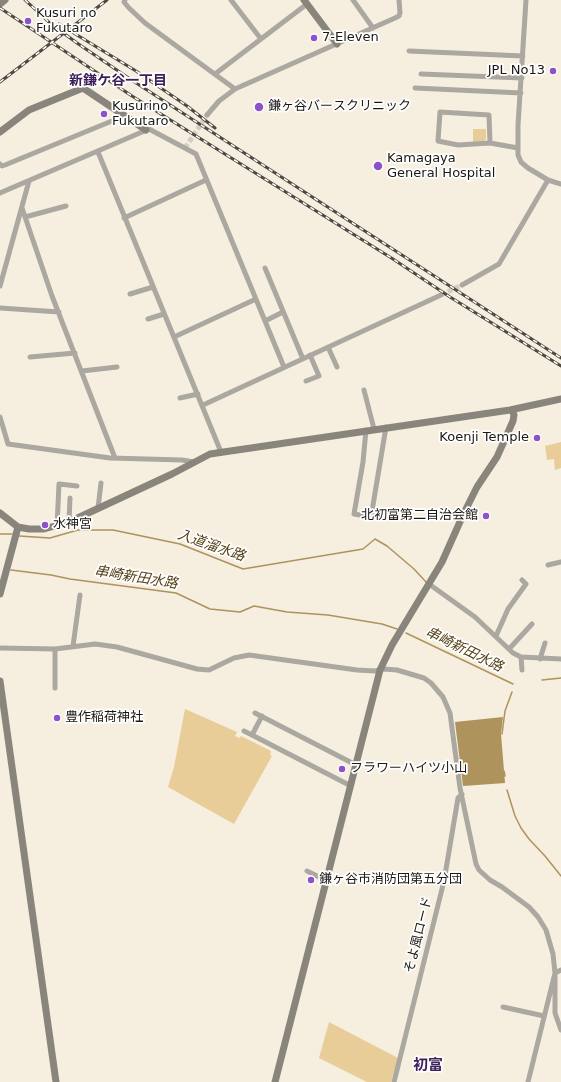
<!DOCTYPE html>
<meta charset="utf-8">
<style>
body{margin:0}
canvas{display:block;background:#f6eede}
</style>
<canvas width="561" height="1082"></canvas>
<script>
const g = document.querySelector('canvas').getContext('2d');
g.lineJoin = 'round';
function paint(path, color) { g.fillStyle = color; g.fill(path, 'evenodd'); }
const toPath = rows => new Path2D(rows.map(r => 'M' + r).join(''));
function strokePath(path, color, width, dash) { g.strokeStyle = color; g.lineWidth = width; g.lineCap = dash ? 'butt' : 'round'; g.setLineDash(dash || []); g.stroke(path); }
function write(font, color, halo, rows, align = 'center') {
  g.font = font + ' "DejaVu Sans","Noto Sans JP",sans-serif'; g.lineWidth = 3.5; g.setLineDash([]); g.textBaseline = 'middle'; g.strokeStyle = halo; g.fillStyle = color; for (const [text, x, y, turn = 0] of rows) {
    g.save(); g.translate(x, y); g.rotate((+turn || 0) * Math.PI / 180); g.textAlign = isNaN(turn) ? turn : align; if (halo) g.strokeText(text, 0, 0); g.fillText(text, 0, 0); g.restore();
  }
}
const green = toPath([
 [473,129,486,129,486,139,484,141,473,142],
 [561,442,561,468,555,470,554,459,547,460,545,446],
 [185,709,237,732,235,736,239,738,241,736,271,751,270,755,272,756,234,824,168,787,174,767],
 [329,1022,398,1058,391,1082,367,1082,319,1058]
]);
const water = toPath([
 [503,717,501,734,505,783,463,786,455,722]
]);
const stream = toPath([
 [0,534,12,534],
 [19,536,50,538,78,530,113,530,180,544,243,569,363,549,375,539,387,546,414,569,426,582],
 [11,570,51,575,70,579,176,593,210,609,240,612,254,606,287,612,328,615,382,624,397,629],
 [406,633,513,684],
 [542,680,561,678],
 [502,734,505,711,512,692],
 [504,771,505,776],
 [507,790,515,816,521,828,529,839,545,856,561,876]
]);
const streetTunnel = toPath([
 [185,148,207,115],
 [441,295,462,285]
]);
const street = toPath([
 [125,0,124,2,129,8,145,23,235,89],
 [231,0,261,39],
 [353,0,373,28],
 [526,0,518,125,518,155,521,162,528,168,548,180,561,184],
 [409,51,523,56],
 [215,74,307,4],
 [421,74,522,78],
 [415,88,521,93],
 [207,115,219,101,235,89,395,18,399,16,400,13,399,0],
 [490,143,489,115,440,112,438,141,458,145,490,143,518,148],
 [98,152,221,452],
 [0,164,2,166,5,165,124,116],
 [0,193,149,129,196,154,284,367],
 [22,208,52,296,115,458],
 [25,217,66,206],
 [124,218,206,180],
 [265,268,303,359],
 [462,285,499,264,548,180],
 [0,286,29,181],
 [130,294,153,287],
 [0,308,59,312],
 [148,319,164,314],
 [265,321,283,312],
 [174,337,256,299],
 [328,347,337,367],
 [30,357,75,353],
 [82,371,117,367],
 [306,381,319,376,310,355],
 [364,390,374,429],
 [180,398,198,394],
 [203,405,441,295],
 [0,417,8,444,110,458,182,460,194,462],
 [366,430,363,462,354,514,371,517,386,427],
 [98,508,101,483],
 [69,522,70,498],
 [57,526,59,484,77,486],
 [548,565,561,562],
 [429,584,475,617,513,653,521,657,561,659],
 [496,636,508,609,526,584,522,580],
 [73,646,80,595],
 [0,648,55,649,95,644,117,647,197,669,209,670,234,658,249,655,357,670,375,671,384,669,397,670,424,678,431,683,443,697,450,713,460,788,476,864,479,870,490,880,502,887,529,907,538,917,546,930,553,954,555,973,555,1013,561,1030],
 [55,649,55,688],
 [509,649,532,624],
 [521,657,522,670],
 [540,659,545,643],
 [255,713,356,765],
 [262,716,252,735,351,786],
 [244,731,252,735],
 [307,871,327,881],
 [503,1007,544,1016],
 [394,1082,444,881,458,798,462,794],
 [528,1082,555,973,561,970]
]);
const secondary = toPath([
 [304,0,337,44],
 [0,4,5,0],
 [0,132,29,110,83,88,146,130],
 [0,513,18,527,29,529,44,529,69,522,172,474,210,454,510,410,561,399],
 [0,594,18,527],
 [0,681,56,1082],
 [275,1082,380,670,392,645,442,562,463,515,477,487,497,457,513,421,514,415,512,410]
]);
const rail = toPath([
 [25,0,51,24,77,43,130,79,561,358],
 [0,8,132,96,393,259,450,297,561,366],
 [59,24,136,71,187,106,215,128],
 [0,82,107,0]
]);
const markers = [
 [28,21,4,"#8d52c9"],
 [314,38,4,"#8d52c9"],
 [553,71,4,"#8d52c9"],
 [259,107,5,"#8d52c9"],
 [104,114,4,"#8d52c9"],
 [378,166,5,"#8d52c9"],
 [537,438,4,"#8d52c9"],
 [486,516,4,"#8d52c9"],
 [45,525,4,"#8d52c9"],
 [57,718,4,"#8d52c9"],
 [342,769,4,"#8d52c9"],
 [311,880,4,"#8d52c9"]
];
const poiNames = [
 ["Kusuri no",36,14],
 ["Fukutaro",36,29],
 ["7-Eleven",322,38],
 ["JPL No13",545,71,"right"],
 ["Kusurino",112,107],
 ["Fukutaro",112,122],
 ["鎌ヶ谷バースクリニック",268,107],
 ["Kamagaya",387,159],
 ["General Hospital",387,174],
 ["Koenji Temple",529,438,"right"],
 ["北初富第二自治会館",478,516,"right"],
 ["水神宮",53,525],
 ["豊作稲荷神社",65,718],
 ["フラワーハイツ小山",350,769],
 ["鎌ヶ谷市消防団第五分団",319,880]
];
const streetNames = [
 ["そよ風ロード",419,935,-76]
];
const neighbourhoodNames = [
 ["新鎌ケ谷一丁目",118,81]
];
const waterNames = [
 ["入道溜水路",211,546,19],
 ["串崎新田水路",136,578,9],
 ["串崎新田水路",464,650,26]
];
const quarterNames = [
 ["初富",428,1066]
];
paint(green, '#e8cd99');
paint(water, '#ae935d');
strokePath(stream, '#ae935d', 1.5);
strokePath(streetTunnel, '#d5cec0', 5, [5, 2.5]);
strokePath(street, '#aba8a1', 5);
strokePath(secondary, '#8a857c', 7);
strokePath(rail, '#4d4941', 3);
strokePath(rail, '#fff', 1.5, [4.5]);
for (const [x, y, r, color] of markers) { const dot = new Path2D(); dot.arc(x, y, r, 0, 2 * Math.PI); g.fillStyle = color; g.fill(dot); strokePath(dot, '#fff', 1.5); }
write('13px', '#1b1913', '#fff', poiNames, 'left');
write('13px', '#1b1913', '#fff', streetNames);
write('bold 14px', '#3c1f58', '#fff', neighbourhoodNames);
write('italic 14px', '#554116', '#fff', waterNames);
write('bold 15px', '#3c1f58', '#fff', quarterNames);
</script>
